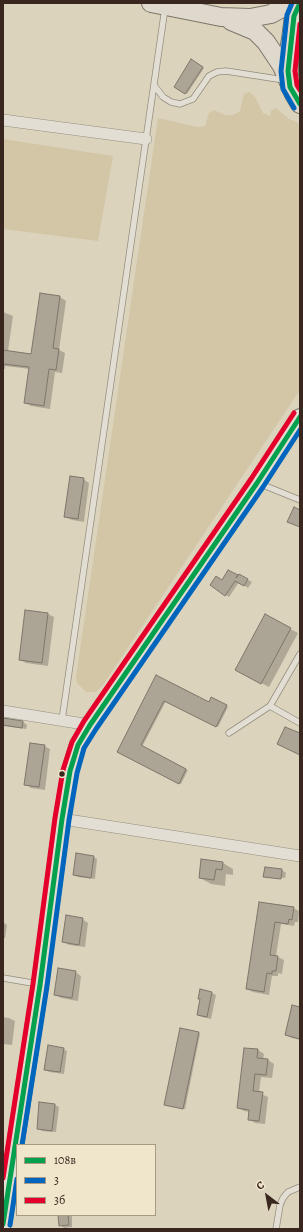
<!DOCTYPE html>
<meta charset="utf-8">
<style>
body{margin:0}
#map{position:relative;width:303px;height:1232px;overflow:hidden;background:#dbd3bc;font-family:Alegreya,serif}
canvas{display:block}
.frame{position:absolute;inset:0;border:4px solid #39261e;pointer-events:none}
.legend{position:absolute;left:16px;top:1144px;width:140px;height:72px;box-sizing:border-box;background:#f0e6cb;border:1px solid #a79986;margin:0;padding:5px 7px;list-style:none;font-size:12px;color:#39261e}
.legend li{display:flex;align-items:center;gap:8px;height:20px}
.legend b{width:20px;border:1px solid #a79986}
.north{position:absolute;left:247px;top:1176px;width:40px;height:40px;-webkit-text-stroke:3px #f0e6cb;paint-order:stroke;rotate:328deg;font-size:11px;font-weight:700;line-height:16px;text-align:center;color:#39261e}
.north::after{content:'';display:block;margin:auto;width:14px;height:18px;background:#39261e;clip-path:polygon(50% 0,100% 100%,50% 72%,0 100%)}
</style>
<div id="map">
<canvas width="303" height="1232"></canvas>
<div class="frame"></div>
<ul class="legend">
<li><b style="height:5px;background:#03a04e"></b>108в</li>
<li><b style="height:5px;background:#0065bd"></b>3</li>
<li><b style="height:5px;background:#e4002b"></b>3б</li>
</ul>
<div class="north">С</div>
</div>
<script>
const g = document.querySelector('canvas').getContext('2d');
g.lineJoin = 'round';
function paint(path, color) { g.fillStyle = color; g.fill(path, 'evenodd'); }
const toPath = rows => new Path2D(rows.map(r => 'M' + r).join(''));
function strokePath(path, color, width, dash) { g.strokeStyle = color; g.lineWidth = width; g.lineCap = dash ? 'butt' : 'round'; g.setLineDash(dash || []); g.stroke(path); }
const green = toPath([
 [250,92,255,97,263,113,270,116,271,111,276,108,289,119,297,122,300,127,300,390,103,685,96,692,86,692,77,683,76,677,158,118,198,127,205,126,209,113,214,110,225,115,233,115,240,111,244,94],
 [3,139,113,156,98,241,3,229]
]);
const shadow = toPath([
 [192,61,204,68,187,94,175,86],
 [41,294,60,297,66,301,59,350,65,353,62,373,55,372,50,409,31,406,25,403,30,369,5,366,5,369,3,369,3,312,13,316,8,351,32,355],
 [83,479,89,483,84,522,72,520,65,517],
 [228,571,239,577,239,575,252,582,248,588,239,582,229,597,226,595,222,581],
 [26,611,48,614,54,617,48,666,26,663,20,660],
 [290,629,298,633,269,687,244,674],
 [157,676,209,703,212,699,228,707,218,727,166,701,142,747,188,770,181,784,118,752],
 [3,719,23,722,27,725,26,729,3,726],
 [44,746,50,749,45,790,31,788,25,784],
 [93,857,97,859,95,879,78,877,74,875],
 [223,863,233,869,233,875,226,874,225,886,211,884,200,878],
 [265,868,282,870,286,873,285,878,267,876,267,878,264,876],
 [260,903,293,908,299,911,298,922,295,922,294,926,281,924,276,956,284,960,282,974,278,973,278,976,272,976,269,995,253,992,247,989],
 [82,919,88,923,85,947,69,945,63,942],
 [3,922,7,925,5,938,3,938],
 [75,972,81,976,78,1001,61,998,55,995],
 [212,993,216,995,211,1019,202,1017,198,1015],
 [300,1008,300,1040,292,1038,286,1035],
 [3,1017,9,1018,15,1021,12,1045,3,1044],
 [199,1033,200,1034,185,1109,167,1105],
 [63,1049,67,1051,64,1074,49,1072,45,1069],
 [245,1049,258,1050,264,1054,263,1060,268,1060,274,1064,272,1078,261,1077,259,1093,268,1097,265,1124,255,1123,249,1119,250,1112,244,1111,238,1108],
 [55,1105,59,1107,56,1132,42,1131,38,1128],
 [59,1215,72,1215,72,1227,64,1228,60,1225]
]);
const building = toPath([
 [191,59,203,67,185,94,174,87,191,59],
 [40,293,60,296,53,348,59,349,56,370,49,369,44,406,24,403,29,367,3,364,3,350,31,354,40,293],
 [70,476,84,478,78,519,64,517,70,476],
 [294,507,300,510,300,527,287,522,294,507],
 [228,570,238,575,236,578,239,574,248,579,244,586,235,581,225,596,210,585,216,576,222,580,228,570],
 [25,610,48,613,42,663,19,660,25,610],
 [265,614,291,628,261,684,235,670,265,614],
 [156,675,209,702,211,697,227,705,216,727,164,701,141,745,186,769,179,784,117,752,156,675],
 [3,718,23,721,22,728,3,725,3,718],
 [285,727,300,733,300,755,277,744,285,727],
 [30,743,45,745,39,787,24,785,30,743],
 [76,853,94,856,91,878,73,875,76,853],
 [201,859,223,862,222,870,216,869,214,880,199,878,201,859],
 [265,867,282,869,281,879,263,877,265,867],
 [259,902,294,907,292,920,289,919,288,924,275,922,270,955,278,956,276,971,272,971,272,974,267,973,264,992,246,989,259,902],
 [66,915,83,918,79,945,62,942,66,915],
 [58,968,76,971,72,998,54,995,58,968],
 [200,989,212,992,207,1017,197,1015,200,999,198,999,200,989],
 [292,1005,300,1007,300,1039,285,1035,292,1005],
 [180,1028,199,1032,183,1109,164,1105,180,1028],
 [48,1045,64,1048,60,1072,44,1070,48,1045],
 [244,1048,258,1049,257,1058,268,1059,266,1075,255,1074,253,1091,263,1092,259,1121,248,1120,249,1110,237,1108,244,1048],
 [39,1102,55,1104,52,1131,37,1129,39,1102],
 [58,1215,68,1215,69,1225,59,1226,58,1215]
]);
const lane = toPath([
 [154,85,163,97,171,102,180,104,193,99,209,76,217,72,226,71,284,80],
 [258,483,300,500],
 [300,654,270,706,300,723],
 [62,720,165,8],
 [229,733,270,706],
 [3,978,38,984],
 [276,1229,280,1205,283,1198,288,1192,300,1187]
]);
const street = toPath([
 [3,120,146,139],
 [3,711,90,725],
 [62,819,300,856]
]);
const secondary = toPath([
 [3,1224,40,985,62,819,70,771,78,745,90,725,257,483,300,417]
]);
const primary = toPath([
 [151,3,221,17,250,18,271,14,291,3],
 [231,21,255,31,266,42,282,66,294,94,300,104],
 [289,75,289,51,291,39,294,16,300,3]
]);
const bus1 = toPath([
 [300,3,294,16,288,71,290,87,300,104],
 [3,1224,40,985,62,819,70,771,78,745,90,725,257,483,300,417]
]);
const bus2 = toPath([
 [292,3,287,15,281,71,283,89,294,108],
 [22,1145,47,986,69,820,77,773,84,748,96,729,263,487,300,430],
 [10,1225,17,1179]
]);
const bus3 = toPath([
 [300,24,295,71,297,85,300,90],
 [3,1178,33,984,55,818,63,770,72,742,84,721,251,479,294,413]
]);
const markers = [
 [62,774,3.5,"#39261e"]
];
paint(green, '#d2c6a7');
paint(shadow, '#0003');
paint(building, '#aca596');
strokePath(building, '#7d766a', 1);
strokePath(lane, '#948d7f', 7);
strokePath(street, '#948d7f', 12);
strokePath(secondary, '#7d766a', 18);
strokePath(primary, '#7d766a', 20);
strokePath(lane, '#e3ded3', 5.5);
strokePath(street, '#e3ded3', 11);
strokePath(secondary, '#e3ded3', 16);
strokePath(primary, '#ded9cc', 18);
strokePath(bus1, '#03a04e', 5);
strokePath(bus2, '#0065bd', 5);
strokePath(bus3, '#e4002b', 5);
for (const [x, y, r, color] of markers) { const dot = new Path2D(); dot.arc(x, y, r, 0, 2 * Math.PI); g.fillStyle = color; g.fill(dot); strokePath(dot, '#f0e6cb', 1.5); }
</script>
